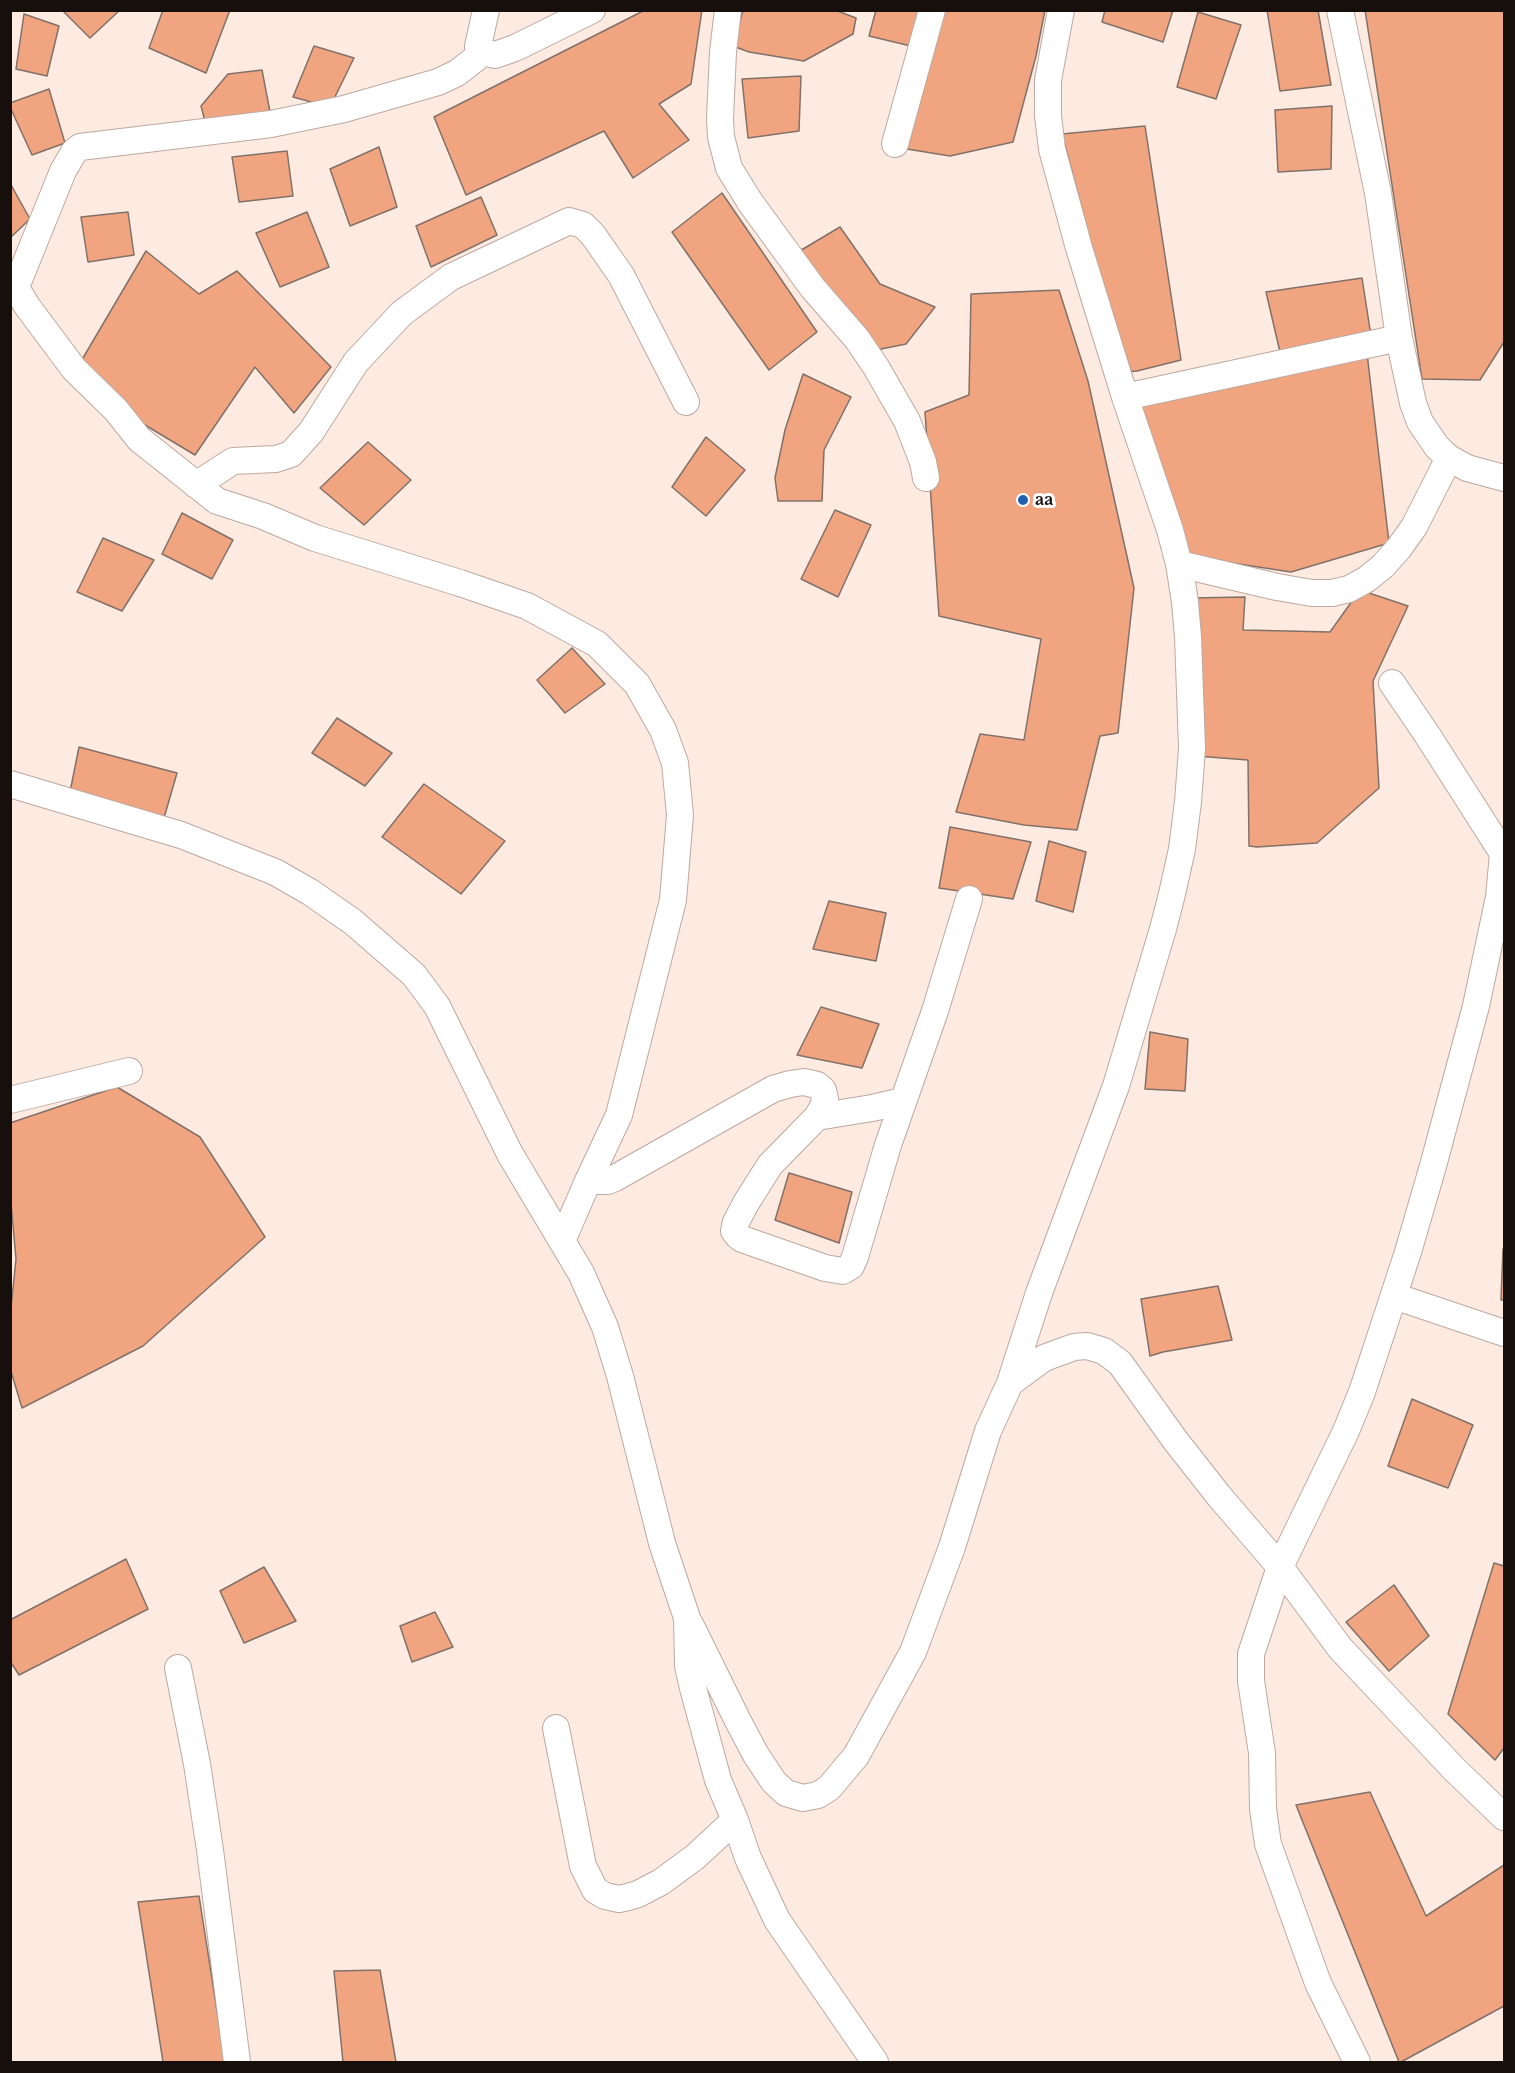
<!DOCTYPE html>
<style>
body{margin:0}
#map{position:relative;width:1515px;height:2073px;overflow:hidden;background:#fdeae1;font-family:"Libre Baskerville",serif}
canvas{display:block}
.frame{position:absolute;inset:0;border:12px solid #160f0c;pointer-events:none}
</style>
<div id="map">
<canvas width="1515" height="2073"></canvas>
<div class="frame"></div>
</div>
<script>
const g = document.querySelector('canvas').getContext('2d');
g.lineJoin = 'round';
function paint(path, color) { g.fillStyle = color; g.fill(path, 'evenodd'); }
const toPath = rows => new Path2D(rows.map(r => 'M' + r).join(''));
function strokePath(path, color, width, dash) { g.strokeStyle = color; g.lineWidth = width; g.lineCap = dash ? 'butt' : 'round'; g.setLineDash(dash || []); g.stroke(path); }
function write(font, color, halo, rows, align = 'center') {
  g.font = font + ' "Libre Baskerville",serif'; g.lineWidth = 6; g.setLineDash([]); g.textBaseline = 'middle'; g.strokeStyle = halo; g.fillStyle = color; for (const [text, x, y, turn = 0] of rows) {
    g.save(); g.translate(x, y); g.rotate((+turn || 0) * Math.PI / 180); g.textAlign = isNaN(turn) ? turn : align; if (halo) g.strokeText(text, 0, 0); g.fillText(text, 0, 0); g.restore();
  }
}
const building = toPath([
 [62,10,120,10,90,38,62,10],
 [163,10,230,10,206,73,149,48,163,10],
 [645,10,702,10,691,84,659,104,689,140,633,178,604,131,466,195,434,117,645,10],
 [743,10,835,10,856,18,853,34,804,61,749,52,733,46,743,10],
 [876,10,929,10,915,47,869,36,876,10],
 [945,10,1045,10,1036,56,1013,142,950,156,907,149,945,10],
 [1105,10,1173,10,1163,42,1102,22,1105,10],
 [1267,10,1318,10,1331,85,1280,91,1267,10],
 [1365,10,1504,10,1504,342,1480,380,1422,379,1365,10],
 [1198,12,1241,25,1216,99,1177,87,1198,12],
 [24,14,59,26,47,76,16,69,24,14],
 [314,46,354,58,330,107,293,97,314,46],
 [262,70,271,117,206,125,201,106,228,74,262,70],
 [801,76,799,131,748,138,742,79,801,76],
 [49,89,65,143,32,155,10,107,10,103,49,89],
 [1332,106,1331,169,1278,172,1275,110,1332,106],
 [1145,126,1181,360,1137,371,1125,372,1062,134,1145,126],
 [379,147,397,207,350,226,330,169,379,147],
 [287,151,293,196,239,202,232,157,287,151],
 [10,183,30,219,10,238,10,183],
 [722,193,817,332,769,370,672,232,722,193],
 [481,197,497,235,431,267,416,226,481,197],
 [128,212,134,255,88,262,81,217,128,212],
 [307,212,329,267,280,287,256,233,307,212],
 [840,227,880,284,935,307,906,344,876,350,798,252,840,227],
 [146,251,199,294,237,271,331,367,294,413,255,367,195,455,140,422,80,363,146,251],
 [1362,278,1371,336,1280,352,1266,292,1362,278],
 [1059,290,1088,381,1134,588,1118,733,1100,736,1077,830,1024,825,956,812,980,734,1024,740,1041,639,939,616,925,412,969,395,971,294,1059,290],
 [1367,353,1389,543,1291,572,1193,557,1182,553,1131,402,1367,353],
 [803,374,851,397,824,450,822,501,778,501,775,478,785,430,803,374],
 [706,437,745,470,706,516,672,487,706,437],
 [368,442,411,480,364,525,320,488,368,442],
 [835,510,871,525,838,597,801,579,835,510],
 [182,513,233,540,212,579,162,554,182,513],
 [103,538,154,560,122,611,77,592,103,538],
 [1360,590,1408,606,1373,681,1379,788,1317,843,1257,847,1249,846,1248,760,1196,756,1191,598,1245,597,1243,630,1330,632,1360,590],
 [572,648,605,684,565,713,537,680,572,648],
 [337,718,392,753,365,786,312,753,337,718],
 [79,747,177,773,164,818,70,792,79,747],
 [424,784,505,841,461,894,382,837,424,784],
 [950,827,1031,842,1013,899,939,888,950,827],
 [1049,841,1086,852,1073,912,1036,901,1049,841],
 [829,901,886,913,876,961,813,949,829,901],
 [821,1007,879,1024,862,1068,797,1055,821,1007],
 [1150,1032,1188,1039,1185,1091,1145,1089,1150,1032],
 [117,1087,200,1137,265,1237,143,1346,22,1408,10,1368,10,1318,16,1259,10,1192,10,1123,117,1087],
 [789,1173,852,1192,839,1243,775,1220,789,1173],
 [1503,1249,1504,1249,1504,1300,1501,1300,1503,1249],
 [1218,1286,1232,1340,1163,1352,1150,1356,1141,1299,1218,1286],
 [1412,1399,1473,1425,1448,1488,1388,1466,1412,1399],
 [126,1559,148,1609,19,1675,10,1661,10,1620,126,1559],
 [1494,1563,1504,1566,1504,1748,1495,1760,1448,1714,1494,1563],
 [264,1567,296,1621,244,1643,220,1591,264,1567],
 [1394,1585,1429,1636,1389,1671,1346,1622,1394,1585],
 [435,1612,453,1647,412,1662,400,1626,435,1612],
 [1370,1792,1426,1916,1504,1865,1504,2006,1401,2062,1399,2062,1296,1805,1370,1792],
 [199,1896,225,2062,163,2062,138,1902,199,1896],
 [380,1970,396,2062,343,2062,334,1971,380,1970]
]);
const minor = toPath([
 [486,10,478,46,484,52,495,55,515,48,592,10],
 [728,10,723,52,720,119,721,137,729,168,750,202,812,287,857,339,876,367,907,421,923,462,926,478],
 [1340,10,1378,193,1399,338,1413,403,1420,422,1437,447,1449,458,1467,468,1504,478],
 [895,144,932,10],
 [10,278,27,306,74,369,116,410,139,439,217,501,263,516,315,538,460,583,527,606,597,644,637,684,663,730,675,763,680,815,673,900,619,1115,588,1181],
 [16,287,63,171,74,152,80,147,271,124,344,109,438,82,457,73,484,52],
 [1125,397,1399,338],
 [196,485,233,461,276,459,291,454,311,432,356,362,402,313,451,277,569,221,583,225,593,235,621,275,686,402],
 [1179,564,1277,587,1312,593,1332,593,1349,589,1367,579,1383,566,1399,548,1414,527,1449,458],
 [1392,683,1428,736,1504,855],
 [10,784,181,835,275,872,310,892,353,922,414,975,437,1006,510,1154,581,1273,605,1327,620,1376,662,1543,687,1618,688,1666,693,1688,718,1780,735,1820,748,1858,777,1920,875,2062],
 [10,1100,129,1071],
 [817,1117,872,1108,903,1101],
 [562,1241,588,1181,608,1181,615,1178,773,1089,790,1084,804,1082,817,1085,823,1090,825,1099,823,1107,817,1117,770,1165,746,1203,736,1222,734,1231,738,1236,742,1239,825,1268,843,1271,851,1266,855,1257,888,1145,935,1011,969,899],
 [1394,1296,1504,1333],
 [1010,1383,1039,1293,1116,1086,1163,929,1172,894,1182,849,1188,802,1192,748,1188,637,1185,602,1179,564,1170,530,1125,397,1079,248,1052,149,1048,116,1048,80,1061,10],
 [690,1624,738,1721,756,1755,774,1782,786,1793,803,1798,818,1795,829,1788,856,1756,913,1652,952,1547,988,1431,1010,1383,1044,1358,1074,1347,1087,1346,1104,1351,1120,1363,1175,1440,1219,1496,1280,1567,1340,1648,1454,1769,1504,1817],
 [178,1668,197,1764,210,1850,237,2062],
 [556,1728,583,1866,595,1890,605,1896,619,1899,628,1897,638,1894,661,1882,695,1857,735,1820],
 [1357,2062,1318,1983,1268,1844,1263,1809,1262,1753,1251,1681,1251,1654,1280,1567,1346,1431,1362,1392,1408,1252,1433,1166,1476,1006,1499,897,1504,843]
]);
const markers = [
 [1023,500,6,"#2060b1"]
];
const poiNames = [
 ["aa",1035,500]
];
paint(building, '#f0a580');
strokePath(building, '#827169', 1.5);
strokePath(minor, '#bca9a1', 28);
strokePath(minor, '#fff', 26);
for (const [x, y, r, color] of markers) { const dot = new Path2D(); dot.arc(x, y, r, 0, 2 * Math.PI); g.fillStyle = color; g.fill(dot); strokePath(dot, '#fff', 2); }
write('bold 16px', '#160f0c', '#fff', poiNames, 'left');
</script>
